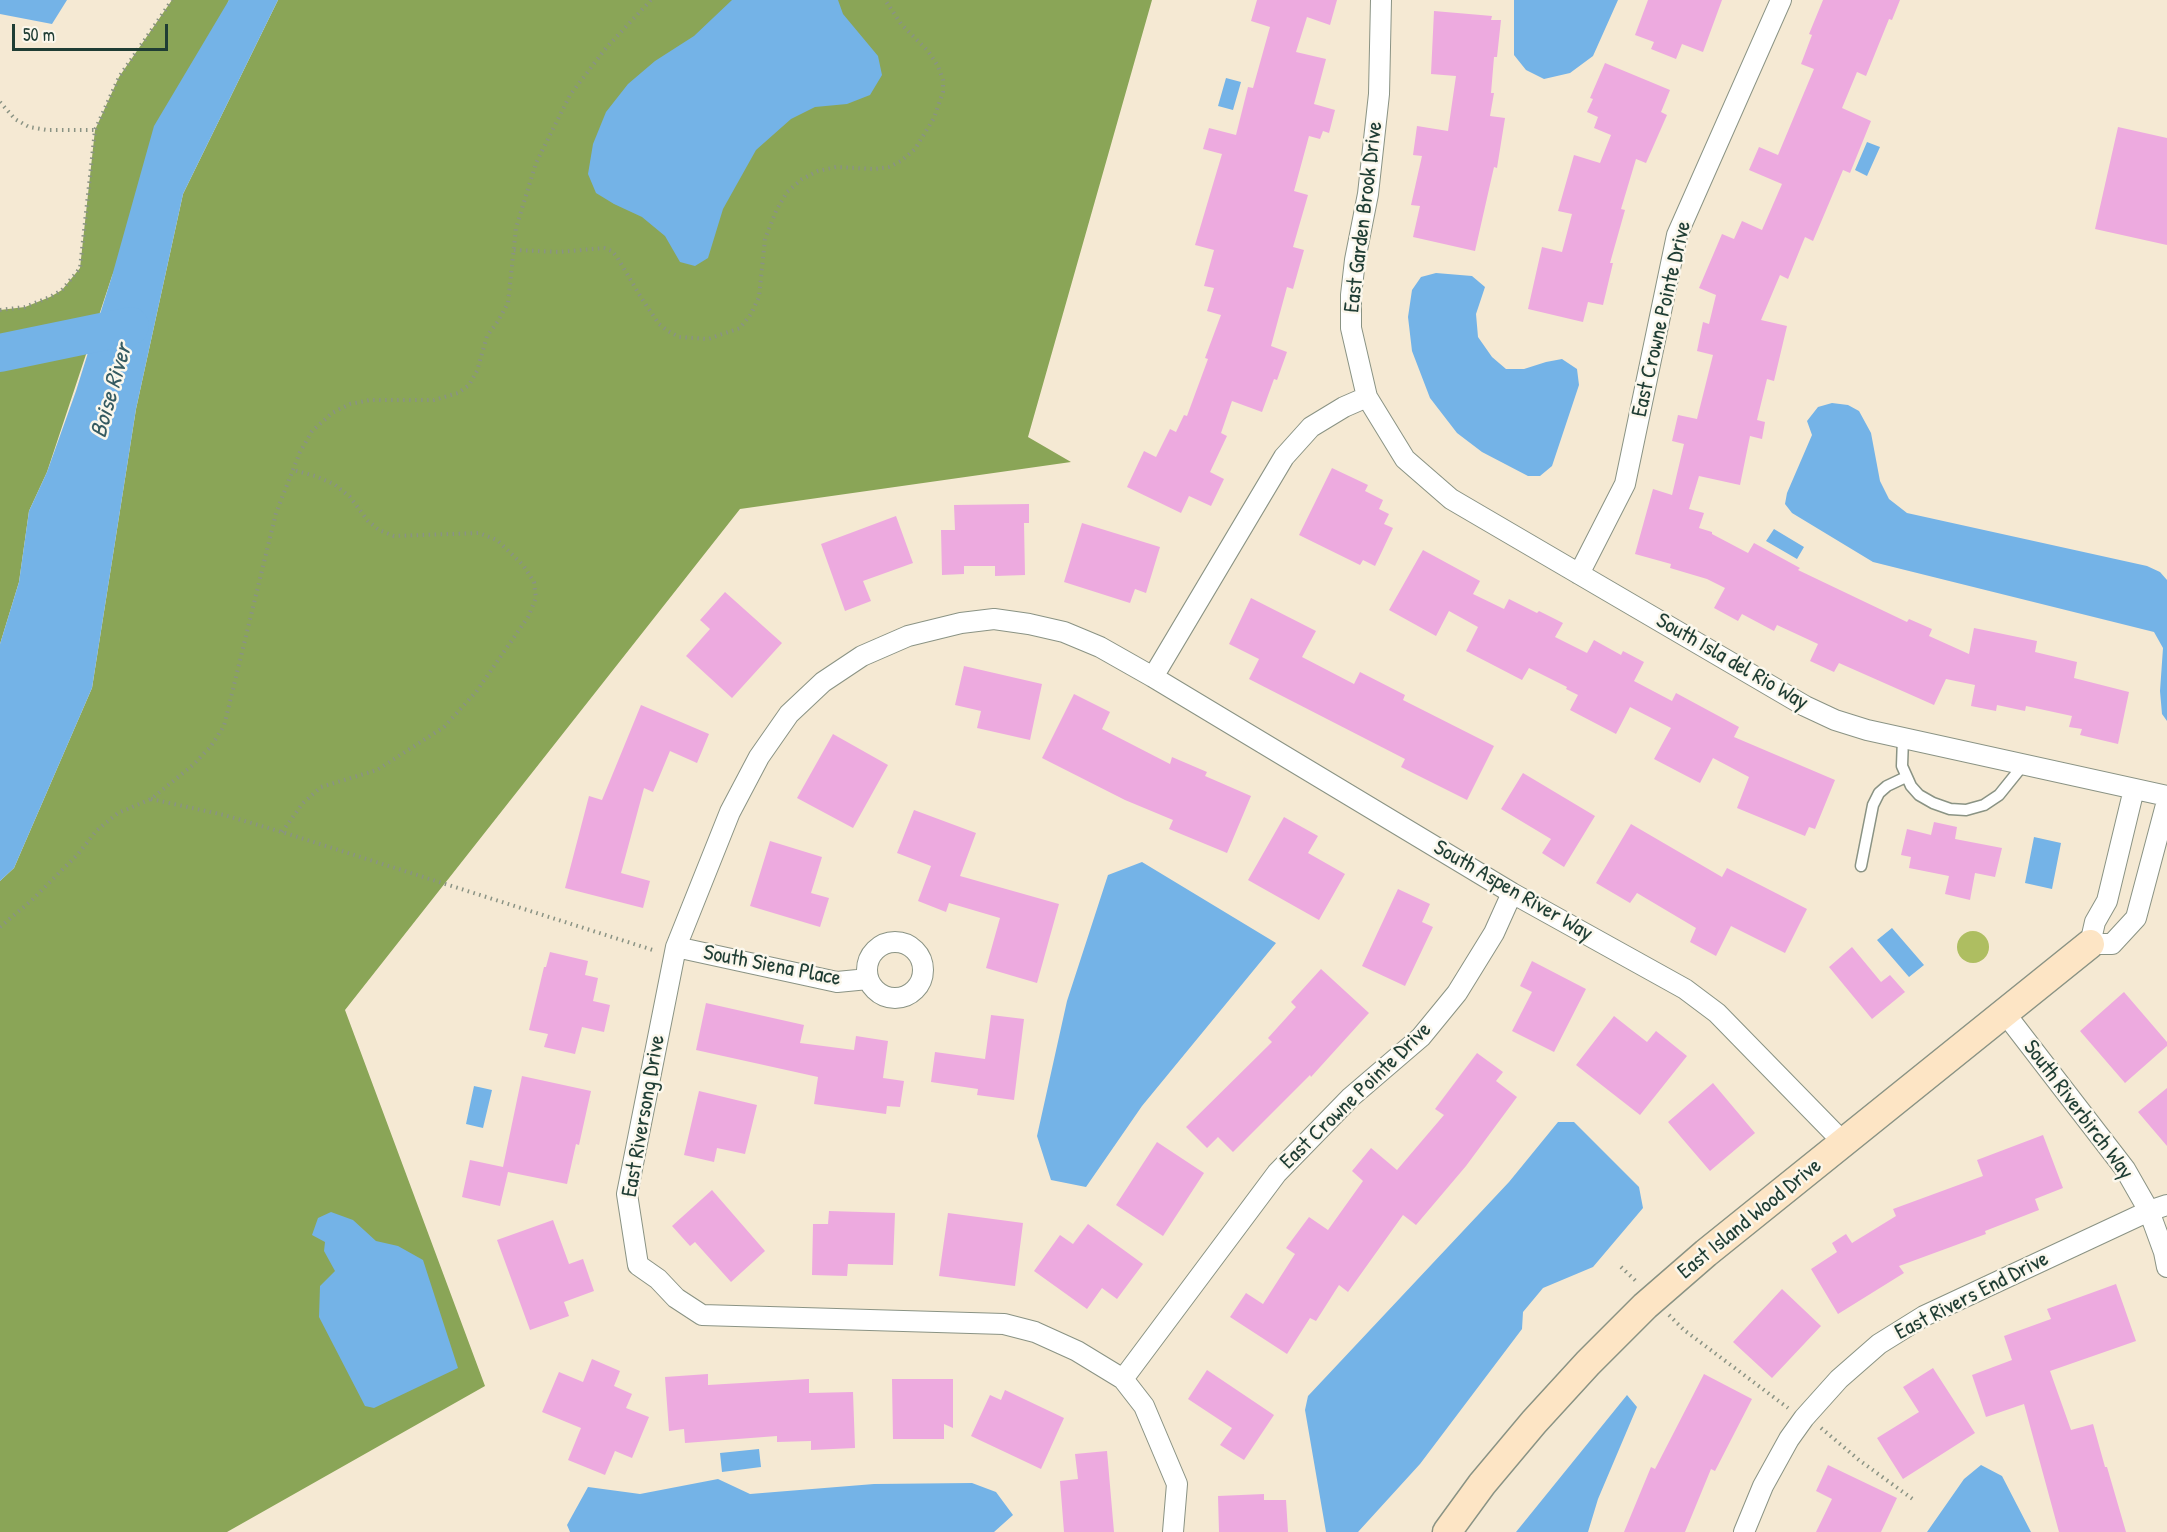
<!DOCTYPE html>
<style>
body{margin:0}
#map{position:relative;width:2167px;height:1532px;overflow:hidden;background:#f5e9d3;font-family:"Patrick Hand",sans-serif}
canvas{display:block}
.scale{position:absolute;left:12px;top:24px;width:156px;height:27px;box-sizing:border-box;border:3px solid #1f3d34;border-top:0;padding-left:8px;font-size:18px;line-height:21px;white-space:nowrap;color:#1f3d34;-webkit-text-stroke:4px #fbf7ec;paint-order:stroke}
</style>
<div id="map">
<canvas width="2167" height="1532"></canvas>
<div class="scale">50 m</div>
</div>
<script>
const g = document.querySelector('canvas').getContext('2d');
g.lineJoin = 'round';
function paint(path, color) { g.fillStyle = color; g.fill(path, 'evenodd'); }
const toPath = rows => new Path2D(rows.map(r => 'M' + r).join(''));
function strokePath(path, color, width, dash) { g.strokeStyle = color; g.lineWidth = width; g.lineCap = dash ? 'butt' : 'round'; g.setLineDash(dash || []); g.stroke(path); }
function write(font, color, halo, rows, align = 'center') {
  g.font = font + ' "Patrick Hand",sans-serif'; g.lineWidth = 5; g.setLineDash([]); g.textBaseline = 'middle'; g.strokeStyle = halo; g.fillStyle = color; for (const [text, x, y, turn = 0] of rows) {
    g.save(); g.translate(x, y); g.rotate((+turn || 0) * Math.PI / 180); g.textAlign = isNaN(turn) ? turn : align; if (halo) g.strokeText(text, 0, 0); g.fillText(text, 0, 0); g.restore();
  }
}
const green = toPath([
 '1957 947a16 16 0 1 1 32 0a16 16 0 1 1-32 0Z'
]);
const forest = toPath([
 [172,0,229,0,112,276,47,472,29,511,19,582,0,644,0,310,25,307,50,297,62,290,80,268,95,130,119,77],
 [278,0,1152,0,1028,437,1071,462,740,509,345,1010,485,1386,227,1532,0,1532,0,881,14,868,92,688,136,409,183,194]
]);
const water = toPath([
 [0,0,67,0,52,24,0,14],
 [229,0,278,0,183,194,136,409,92,688,14,868,0,881,0,644,19,582,29,511,47,472,76,391,112,276,154,126],
 [732,0,838,0,843,14,878,56,882,75,870,95,847,104,815,107,791,119,756,150,723,209,708,258,695,266,680,262,665,236,642,217,614,204,596,193,588,174,593,144,606,112,628,84,655,61,694,36],
 [1514,0,1618,0,1593,56,1570,73,1544,79,1526,70,1514,55],
 [1226,78,1241,82,1233,110,1218,106],
 [1867,142,1880,147,1867,176,1855,170],
 [1436,273,1472,276,1485,287,1476,314,1478,337,1492,357,1506,369,1524,369,1546,362,1562,359,1577,369,1579,385,1552,466,1540,476,1528,476,1482,452,1457,433,1430,398,1412,351,1408,317,1412,290,1421,277],
 [1832,403,1848,405,1859,411,1871,433,1880,481,1889,499,1907,513,2147,566,2160,572,2167,580,2167,721,2162,714,2160,691,2163,648,2154,632,1873,562,1792,513,1785,504,1787,493,1812,435,1807,421,1818,407],
 [1774,529,1804,547,1797,559,1766,541],
 [2034,837,2061,843,2052,889,2025,883],
 [1142,862,1276,943,1142,1106,1086,1187,1051,1180,1037,1136,1067,1001,1108,875],
 [1892,928,1924,965,1909,977,1877,940],
 [474,1086,492,1090,483,1128,466,1124],
 [1558,1122,1574,1122,1639,1187,1643,1208,1593,1267,1543,1288,1523,1312,1522,1329,1420,1464,1358,1532,1326,1532,1305,1410,1308,1396,1509,1182],
 [331,1212,353,1220,376,1241,398,1246,423,1260,458,1368,374,1408,365,1406,319,1317,320,1286,335,1271,324,1251,325,1242,312,1235,318,1218],
 [1627,1395,1637,1407,1598,1499,1588,1532,1516,1532],
 [759,1449,761,1467,722,1472,720,1453],
 [1981,1465,2002,1476,2031,1532,1927,1532,1964,1479],
 [718,1479,750,1494,874,1484,972,1483,996,1492,1013,1515,994,1532,570,1532,567,1525,588,1487,640,1494]
]);
const river = toPath([
 [0,353,130,326]
]);
const building = toPath([
 [1257,0,1337,0,1330,25,1307,17,1296,52,1326,59,1314,104,1335,110,1329,133,1323,131,1320,139,1309,136,1294,191,1308,195,1293,247,1304,250,1293,289,1287,287,1271,346,1287,352,1277,380,1274,379,1262,412,1232,401,1221,433,1227,436,1210,472,1224,479,1211,506,1189,496,1181,513,1127,487,1144,451,1156,457,1170,429,1176,432,1184,415,1187,416,1208,359,1205,358,1221,315,1207,311,1214,288,1204,286,1214,250,1195,245,1222,154,1203,149,1209,128,1236,135,1248,87,1253,88,1270,27,1251,21],
 [1648,0,1722,0,1703,52,1682,44,1676,59,1651,49,1654,42,1635,35],
 [1823,0,1900,0,1892,20,1889,19,1866,76,1857,72,1842,108,1871,121,1850,173,1843,170,1813,241,1805,237,1788,279,1780,275,1761,320,1787,326,1774,381,1767,379,1757,420,1765,422,1762,439,1750,436,1740,485,1699,476,1689,509,1704,513,1699,528,1712,532,1712,534,1748,553,1754,543,1800,568,1798,570,1907,622,1909,619,1932,629,1929,636,1969,654,1974,628,2037,641,2035,652,2077,662,2074,678,2129,692,2118,744,2080,735,2082,729,2069,727,2072,716,2026,706,2025,711,1997,705,1996,711,1971,706,1975,685,1946,679,1934,705,1839,663,1834,672,1810,661,1818,644,1777,625,1774,631,1742,614,1738,621,1714,608,1725,588,1707,579,1670,568,1671,564,1635,554,1653,489,1672,495,1684,444,1672,441,1678,415,1697,419,1713,355,1697,351,1703,322,1709,324,1716,295,1699,288,1722,234,1734,239,1742,221,1762,230,1782,184,1749,170,1759,147,1778,155,1814,69,1801,64,1812,35,1809,34],
 [1434,11,1492,16,1491,20,1501,20,1497,57,1494,57,1491,93,1494,93,1490,116,1505,118,1497,168,1494,167,1475,251,1413,237,1420,206,1411,205,1422,156,1413,155,1417,126,1448,131,1456,76,1431,74],
 [1605,63,1670,90,1661,112,1667,115,1646,163,1636,159,1621,209,1625,210,1610,263,1613,263,1603,305,1588,302,1583,322,1528,309,1542,247,1562,252,1572,214,1558,211,1574,155,1600,163,1611,135,1594,128,1598,117,1587,112,1593,99,1590,98],
 [2118,127,2167,138,2167,245,2095,229],
 [1332,468,1368,485,1365,491,1383,500,1379,509,1389,514,1384,524,1393,528,1375,566,1363,560,1360,565,1299,535],
 [1029,504,1029,523,1024,523,1025,575,995,576,995,566,964,566,964,574,942,575,941,530,955,530,954,505],
 [896,516,913,563,863,581,871,601,845,611,821,544],
 [1082,523,1160,547,1146,593,1135,589,1130,603,1064,582],
 [1423,550,1480,581,1473,594,1504,609,1509,599,1537,613,1539,611,1563,623,1555,637,1587,653,1594,640,1621,655,1623,651,1644,662,1634,681,1672,701,1676,693,1739,727,1734,737,1835,780,1815,829,1809,827,1805,836,1737,808,1749,777,1713,758,1700,783,1654,759,1671,728,1630,707,1616,734,1570,710,1578,695,1566,689,1567,687,1529,668,1522,680,1466,651,1478,627,1449,611,1436,636,1389,610],
 [725,592,782,643,732,698,686,656,710,629,700,620],
 [1251,598,1316,631,1302,657,1354,684,1360,672,1405,695,1403,700,1494,746,1467,800,1401,767,1405,759,1249,679,1259,659,1229,644],
 [964,666,1042,684,1030,740,977,728,981,711,955,705],
 [1074,694,1110,712,1102,729,1170,764,1172,757,1207,772,1205,776,1251,796,1227,853,1169,829,1173,820,1125,800,1042,758],
 [641,705,709,734,697,763,670,751,653,792,644,788,621,873,650,881,643,908,565,888,589,796,602,800],
 [833,734,888,765,853,828,797,798],
 [1523,773,1595,816,1564,867,1542,853,1551,839,1501,809],
 [914,810,976,833,960,876,1059,904,1037,983,986,968,1000,918,949,903,946,912,918,901,931,866,897,853],
 [1284,817,1318,836,1308,853,1345,874,1319,920,1248,880],
 [1934,822,1957,827,1955,839,2002,848,1995,877,1975,873,1970,900,1945,894,1949,876,1909,868,1911,857,1901,855,1907,829,1931,835],
 [1631,824,1722,877,1727,868,1807,909,1785,953,1731,926,1716,956,1690,942,1696,928,1637,893,1630,903,1596,883],
 [770,841,822,857,811,893,829,898,820,927,750,906],
 [1398,889,1430,904,1422,922,1433,927,1405,986,1362,966],
 [1852,947,1881,982,1890,975,1905,992,1872,1019,1829,967],
 [550,952,588,961,585,975,598,978,593,1001,610,1005,604,1032,582,1027,575,1054,544,1047,548,1034,529,1030,544,967,546,967],
 [1532,961,1586,989,1554,1052,1512,1031,1532,992,1520,986],
 [1321,969,1369,1013,1311,1077,1310,1075,1233,1152,1218,1137,1207,1148,1186,1127,1272,1042,1268,1038,1296,1007,1291,1002],
 [2124,992,2167,1042,2167,1046,2125,1083,2080,1031],
 [706,1003,804,1025,800,1043,854,1050,856,1036,888,1041,883,1078,904,1081,900,1107,887,1106,886,1114,814,1104,818,1077,696,1050],
 [991,1015,1024,1019,1014,1100,977,1095,978,1089,931,1082,935,1052,985,1059],
 [1614,1016,1647,1042,1656,1031,1687,1056,1640,1115,1576,1065],
 [1477,1053,1503,1072,1496,1081,1517,1097,1466,1166,1416,1225,1403,1215,1348,1292,1339,1285,1316,1321,1310,1318,1287,1354,1230,1317,1246,1293,1263,1304,1295,1254,1286,1248,1309,1217,1328,1230,1363,1181,1352,1171,1371,1148,1397,1170,1444,1115,1435,1109],
 [522,1076,591,1091,579,1145,576,1144,567,1184,508,1172,500,1206,462,1197,470,1160,503,1167],
 [1713,1083,1755,1133,1710,1171,1668,1122],
 [2167,1088,2167,1146,2138,1112],
 [699,1091,757,1105,745,1154,717,1148,714,1162,684,1155],
 [2043,1135,2063,1188,2035,1199,2039,1210,1985,1231,1986,1234,1899,1266,1904,1273,1838,1314,1811,1269,1837,1252,1832,1243,1846,1234,1852,1243,1896,1216,1893,1209,1983,1176,1977,1160],
 [1157,1142,1204,1173,1163,1236,1116,1205],
 [712,1190,765,1251,731,1282,695,1242,690,1246,672,1226],
 [829,1211,895,1213,893,1265,848,1264,847,1276,812,1275,813,1224,828,1224],
 [948,1213,1023,1223,1015,1286,939,1276],
 [553,1220,569,1264,583,1259,594,1291,564,1302,569,1316,530,1330,497,1240],
 [1088,1224,1143,1264,1117,1299,1102,1288,1087,1309,1034,1271,1060,1235,1073,1244],
 [2116,1284,2136,1341,2050,1371,2071,1430,2093,1424,2105,1467,2107,1467,2126,1532,2059,1532,2024,1404,1986,1417,1972,1375,2012,1360,2004,1336,2051,1319,2047,1309],
 [1782,1289,1821,1326,1772,1378,1733,1342],
 [592,1359,620,1371,614,1386,632,1394,626,1408,649,1417,632,1458,615,1451,605,1475,568,1460,581,1428,542,1412,559,1372,583,1382],
 [1933,1368,1975,1433,1903,1479,1877,1438,1919,1412,1903,1387],
 [1207,1370,1274,1415,1244,1460,1220,1445,1232,1428,1188,1399],
 [708,1374,708,1385,809,1379,809,1393,853,1392,855,1448,811,1450,811,1441,777,1442,777,1436,685,1443,684,1429,669,1431,665,1377],
 [1704,1374,1752,1399,1715,1471,1711,1469,1685,1532,1624,1532,1651,1467,1655,1469],
 [892,1379,953,1379,953,1428,944,1424,944,1439,893,1439],
 [1005,1390,1064,1418,1041,1469,971,1436,990,1395,1001,1400],
 [1107,1451,1114,1532,1064,1532,1060,1481,1078,1479,1075,1454],
 [1828,1465,1897,1498,1881,1532,1816,1532,1832,1499,1816,1491],
 [1264,1494,1264,1500,1286,1500,1288,1532,1219,1532,1218,1496]
]);
const path = toPath([
 [0,102,15,119,29,127,47,130,95,130],
 [514,250,559,252,604,248,612,251,617,257,642,299,659,324,668,331,679,337,708,339,740,328,751,314,759,297,765,239,776,211,787,192,802,179,818,171,836,167,874,169,889,167,901,161,915,149,934,118,943,92,943,80,938,66,928,51,901,24,885,0],
 [0,310,25,307,50,297,62,290,80,268,95,130,119,77,172,0],
 [151,799,224,815,282,832,656,951],
 [282,832,303,803,321,787,377,770,444,727,476,692,528,617,536,598,534,582,523,565,497,540,479,533,394,536,379,530,368,521,350,497,334,484,315,476,293,470],
 [0,927,32,900,78,854,97,830,118,813,151,799,193,765,211,746,224,726,276,513,300,452,312,431,332,413,350,404,370,400,434,400,458,393,469,385,477,371,487,336,498,321,508,303,516,228,536,163,570,95,606,48,651,0],
 [1621,1267,1638,1283],
 [1669,1315,1684,1330,1788,1408],
 [1821,1428,1859,1460,1914,1500]
]);
const lane = toPath([
 [1903,738,1902,766,1911,786,1919,795,1933,803,1950,809,1966,810,1984,805,1999,795,2024,764],
 [1861,866,1873,805,1879,793,1887,786,1906,777]
]);
const street = toPath([
 [1381,0,1379,94,1368,194,1355,260,1351,295,1351,328,1367,397,1405,459,1451,499,1805,706,1835,720,1867,730,2167,796],
 [1579,574,1625,484,1677,235,1781,0],
 [1153,677,1284,457,1311,427,1344,407,1367,397],
 [2134,789,2107,901,2095,922,2090,944,2112,944,2136,918,2167,801],
 '867 970a28 28 0 1 1 56 0a28 28 0 1 1-56 0Z',
 [676,947,837,982,868,979],
 [2004,1012,2125,1169,2149,1211,2164,1252,2167,1267],
 [1123,1379,1277,1173,1351,1097,1421,1037,1457,993,1494,933,1512,893],
 [1173,1532,1177,1484,1144,1406,1123,1379,1077,1351,1035,1332,1004,1324,702,1315,676,1298,658,1279,638,1265,627,1194,676,947,730,812,759,757,789,714,823,682,862,656,908,636,961,623,994,619,1029,624,1064,632,1100,647,1153,677,1512,893,1685,989,1717,1013,1843,1142],
 [1744,1532,1763,1486,1789,1439,1804,1418,1839,1379,1879,1344,1924,1316,2149,1211,2167,1205]
]);
const secondary = toPath([
 [1447,1532,1482,1484,1534,1422,1588,1363,1645,1306,1706,1253,2090,944]
]);
const streetNames = [
 ["East Garden Brook Drive",1364,217,-83],
 ["East Crowne Pointe Drive",1662,319,-77],
 ["South Isla del Rio Way",1732,662,30],
 ["South Aspen River Way",1513,891,30],
 ["South Siena Place",772,966,11],
 ["East Crowne Pointe Drive",1356,1096,-44],
 ["South Riverbirch Way",2078,1110,53],
 ["East Riversong Drive",644,1116,-80],
 ["East Island Wood Drive",1750,1219,-39],
 ["East Rivers End Drive",1972,1296,-27]
];
const waterNames = [
 ["Boise River",112,391,-74]
];
paint(green, '#aebe61');
paint(forest, '#8aa557');
paint(water, '#74b3e7');
strokePath(river, '#74b3e7', 38);
paint(building, '#edaadf');
strokePath(lane, '#8a9384', 13);
strokePath(street, '#8a9384', 22);
strokePath(secondary, '#8a9384', 31);
strokePath(path, '#8a9384', 4, [1.5, 4.5]);
strokePath(lane, '#fff', 10);
strokePath(street, '#fff', 20);
strokePath(secondary, '#fde5c5', 28);
write('22px', '#1f3d34', '#fbf7ec', streetNames);
write('italic 24px', '#345a61', '#fbf7ec', waterNames);
</script>
